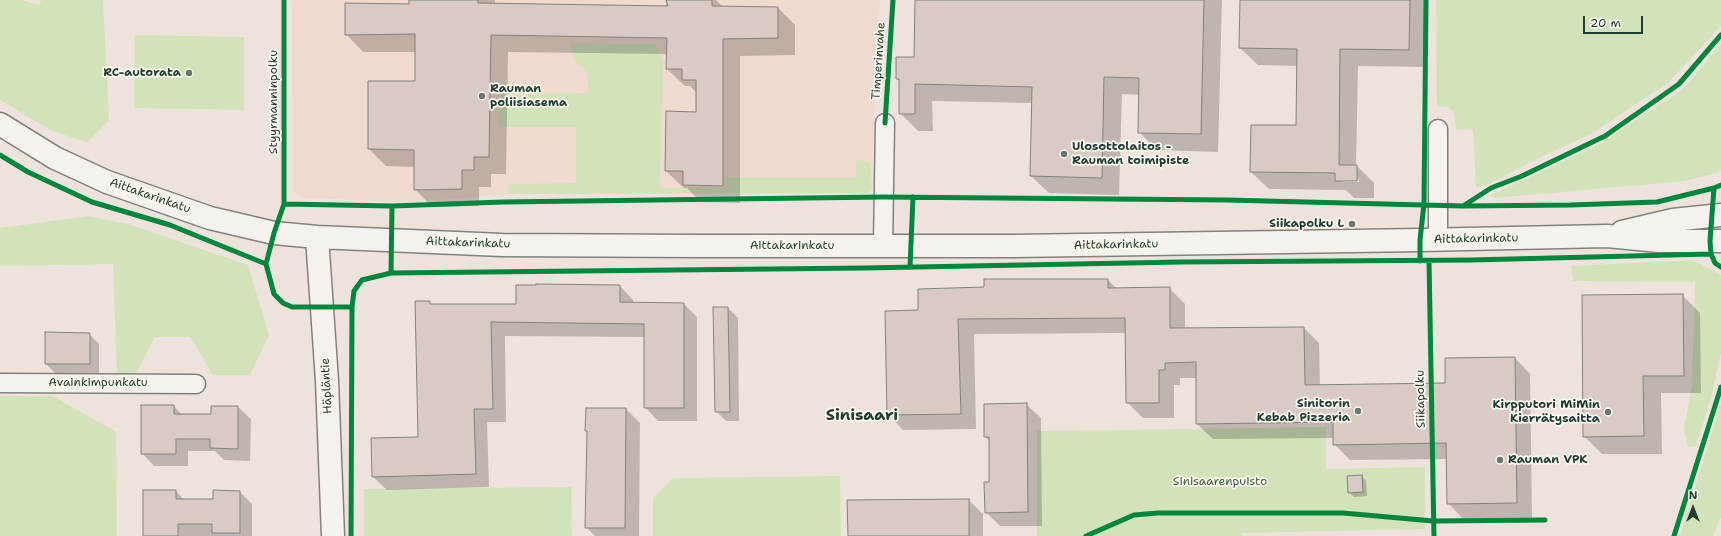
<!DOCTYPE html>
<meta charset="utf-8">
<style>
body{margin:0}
#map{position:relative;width:1721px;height:536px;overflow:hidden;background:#eee3dc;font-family:"Shantell Sans",sans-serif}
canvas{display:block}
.north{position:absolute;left:1673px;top:488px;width:40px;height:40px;-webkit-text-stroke:3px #fbf7ec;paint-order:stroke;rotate:0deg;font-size:11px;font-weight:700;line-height:16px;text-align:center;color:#1f3d34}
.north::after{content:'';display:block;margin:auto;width:14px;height:18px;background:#1f3d34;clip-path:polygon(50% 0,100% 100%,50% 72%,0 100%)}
.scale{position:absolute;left:1583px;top:16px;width:60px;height:18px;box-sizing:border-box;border:2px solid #1f3d34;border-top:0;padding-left:5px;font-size:12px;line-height:14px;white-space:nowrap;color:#1f3d34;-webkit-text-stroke:3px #fbf7ec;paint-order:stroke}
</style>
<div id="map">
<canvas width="1721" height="536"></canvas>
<div class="north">N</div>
<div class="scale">20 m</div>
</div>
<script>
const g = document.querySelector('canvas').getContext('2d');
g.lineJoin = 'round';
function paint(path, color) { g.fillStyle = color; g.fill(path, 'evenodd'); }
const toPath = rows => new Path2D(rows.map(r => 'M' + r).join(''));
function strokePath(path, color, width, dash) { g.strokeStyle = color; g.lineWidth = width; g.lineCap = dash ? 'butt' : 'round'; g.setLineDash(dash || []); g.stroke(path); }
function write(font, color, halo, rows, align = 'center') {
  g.font = font + ' "Shantell Sans",sans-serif'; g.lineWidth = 3.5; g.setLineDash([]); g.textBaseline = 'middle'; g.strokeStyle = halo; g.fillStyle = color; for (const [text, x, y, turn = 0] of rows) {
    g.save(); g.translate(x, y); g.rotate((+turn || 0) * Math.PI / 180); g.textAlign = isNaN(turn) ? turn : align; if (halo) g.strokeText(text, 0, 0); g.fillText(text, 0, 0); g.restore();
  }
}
const built = toPath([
 [292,0,880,0,875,87,872,190,868,193,513,194,411,202,303,198,293,192]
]);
const green = toPath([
 [0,0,21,0,39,5,41,0,103,0,109,120,87,142,52,131,0,100],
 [1436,0,1721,0,1721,26,1669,82,1593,133,1535,160,1489,184,1476,188,1473,130,1456,129,1454,113,1448,107,1437,106],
 [135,35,244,37,244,110,134,108],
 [571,43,655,44,663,60,660,188,725,188,726,177,856,178,856,160,865,161,871,165,872,190,868,193,513,194,508,192,508,184,576,183,576,127,499,127,500,94,588,93,587,76,584,68,577,63,571,52],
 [1721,44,1721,169,1716,173,1685,181,1495,198,1491,195,1600,144,1682,90],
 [89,216,131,225,248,265,269,335,250,375,213,375,190,337,155,337,136,374,117,374,113,264,0,266,0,228],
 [1693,260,1721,275,1721,353,1712,394,1696,446,1688,447,1684,429,1692,384,1695,282,1573,281,1571,266],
 [0,396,53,396,116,432,117,536,0,536],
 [1721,403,1721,517,1713,536,1680,536],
 [1326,427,1326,469,1425,467,1425,529,1242,533,1242,536,1037,536,1037,431],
 [840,476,841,536,653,536,653,498,673,478],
 [571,487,572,536,364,536,364,489]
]);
const shadow = toPath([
 [410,0,495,0,495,5,666,7,666,0,716,0,723,7,778,8,795,25,795,55,740,56,740,203,701,202,687,188,684,188,666,171,697,113,697,93,690,86,685,86,667,69,668,54,508,52,506,174,491,174,491,187,479,187,479,206,432,207,415,189,415,167,386,166,369,149,416,82,416,52,363,52,346,34,410,5],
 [916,0,1222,0,1218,152,1157,150,1139,132,1140,95,1122,94,1119,195,1049,193,1031,176,1033,103,932,101,933,131,918,131,900,113,900,82,897,79,915,58],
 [1241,0,1427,0,1426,67,1358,66,1356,165,1374,183,1374,198,1354,198,1346,190,1269,189,1251,172,1297,126,1298,66,1258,65,1240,48],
 [1341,180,1359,180,1359,182,1343,182],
 [1108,280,1117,289,1169,288,1185,304,1185,329,1304,328,1319,343,1320,385,1446,384,1515,358,1530,374,1532,518,1463,519,1448,503,1447,459,1350,460,1334,444,1334,438,1213,439,1197,424,1197,378,1180,378,1180,385,1174,385,1174,418,1143,418,1127,402,1126,333,974,334,976,429,903,430,888,414,920,311,985,288],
 [620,286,633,300,633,303,684,304,697,317,697,421,658,421,645,407,645,337,505,336,506,422,487,422,489,487,387,490,373,477,419,438,429,302,433,305,517,305],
 [1682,295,1700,313,1701,393,1661,393,1662,454,1602,454,1584,436],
 [714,308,728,308,738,318,739,421,726,421,716,411],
 [89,334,99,344,99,373,55,373,46,364],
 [1026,404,1041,418,1042,526,1000,526,986,512,990,483,990,442,985,437,985,405],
 [174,406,182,415,212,415,212,407,238,407,251,419,250,461,224,460,215,451,188,451,188,466,154,466,142,453],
 [626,409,640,423,639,536,595,536,586,527,588,432,586,430],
 [1362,476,1366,481,1367,496,1354,497,1349,492],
 [176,491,184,500,214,500,240,492,252,504,252,536,144,536],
 [969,500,983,514,983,536,849,536]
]);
const building = toPath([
 [409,0,478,0,478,3,668,6,666,0,712,0,712,6,778,7,778,38,723,39,723,186,683,185,683,171,665,171,666,111,696,112,696,80,682,80,682,69,666,69,667,38,491,35,489,157,474,157,474,170,462,170,462,189,414,190,414,150,368,149,368,81,415,81,415,34,345,35,345,3,409,4,409,0],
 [915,0,1204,0,1201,134,1138,133,1139,78,1104,77,1102,178,1030,176,1032,87,915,84,915,114,899,114,899,79,896,79,896,57,914,57,915,0],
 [1240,0,1410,0,1409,50,1340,49,1339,165,1357,165,1357,181,1335,181,1335,173,1250,172,1251,125,1296,125,1297,49,1239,48,1240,0],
 [984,279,1108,279,1108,288,1170,287,1170,328,1304,327,1305,385,1445,383,1445,358,1515,357,1517,503,1447,504,1446,443,1333,445,1333,422,1196,424,1196,362,1165,363,1165,370,1159,370,1159,403,1126,403,1125,318,958,319,961,414,887,415,885,311,918,310,918,289,984,287,984,279],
 [536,284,620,285,620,302,684,303,684,408,644,408,644,324,491,322,493,409,474,409,476,474,372,477,371,438,418,437,415,301,430,301,430,304,516,304,516,285,536,285,536,284],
 [1683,294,1684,376,1643,376,1644,436,1583,437,1582,295,1683,294],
 [713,307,728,307,730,412,715,412,713,307],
 [45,332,90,333,90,364,45,364,45,332],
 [1027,403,1028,512,985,513,984,482,989,482,989,437,984,437,984,404,1027,403],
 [141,405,174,405,174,414,211,414,211,406,238,406,238,449,210,448,210,439,176,439,176,454,141,454,141,405],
 [586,408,626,408,625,528,585,528,587,431,585,431,586,408],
 [1362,475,1363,492,1348,493,1347,476,1362,475],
 [143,490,176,490,176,499,213,499,213,490,240,491,240,533,212,533,212,524,178,524,178,536,143,536,143,490],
 [969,499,969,536,848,536,847,500,969,499]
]);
const street = toPath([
 [1438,129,1438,240],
 [883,246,885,123],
 [0,383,196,384]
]);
const secondary = toPath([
 [0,124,55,158,107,182,210,218,274,233,317,237,502,245,697,246,1014,246,1420,240,1607,236,1659,241,1721,241],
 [1622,232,1673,220,1721,215],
 [317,237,327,381,333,536]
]);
const cycleway = toPath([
 [885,123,893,0],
 [0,155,28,172,92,202,170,225,266,264],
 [1721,185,1714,188,1710,241,1711,254,1715,263,1721,267],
 [284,204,284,0],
 [1463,206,1491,188,1522,176,1605,136,1679,84,1721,35],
 [1420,261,1420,240,1424,204,1426,0],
 [1429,261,1434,536],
 [910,267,913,197],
 [391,273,392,206],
 [352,307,292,307,283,303,274,294,266,264,274,233,284,204,392,206,503,202,883,197,1227,200,1463,206,1570,205,1657,202,1714,188],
 [351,536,352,307,354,291,362,280,391,273,864,268,1181,262,1472,260,1711,254],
 [1086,536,1134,515,1158,513,1343,513,1433,521,1545,520],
 [1674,536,1721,387]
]);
const markers = [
 [189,73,4,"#67776f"],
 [482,96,4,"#67776f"],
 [1064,154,4,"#67776f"],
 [1352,224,4,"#67776f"],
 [1358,411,4,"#67776f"],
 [1608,412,4,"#67776f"],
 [1500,460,4,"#67776f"]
];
const streetNames = [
 ["Timperinvahe",879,61,-86],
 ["Styyrmanninpolku",274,102,-90],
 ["Aittakarinkatu",150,196,19],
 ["Aittakarinkatu",1476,239,-1],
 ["Aittakarinkatu",468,243,2],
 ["Aittakarinkatu",1116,245,-1],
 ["Aittakarinkatu",792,246],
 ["Avainkimpunkatu",98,383],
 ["Häpläntie",327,386,-93],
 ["Siikapolku",1421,399,-91]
];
const poiNames = [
 ["RC-autorata",181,73],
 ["Rauman",490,89,"left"],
 ["poliisiasema",490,103,"left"],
 ["Ulosottolaitos -",1072,147,"left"],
 ["Rauman toimipiste",1072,161,"left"],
 ["Siikapolku L",1344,224],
 ["Sinitorin",1350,404],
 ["Kebab Pizzeria",1350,418],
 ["Kirpputori MiMin",1600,405],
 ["Kierrätysaitta",1600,419],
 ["Rauman VPK",1508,460,"left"]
];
const parkNames = [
 ["Sinisaarenpuisto",1220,482]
];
const districtNames = [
 ["Sinisaari",862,416]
];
paint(built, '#f0dacf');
paint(green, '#d2e3ba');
paint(shadow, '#0003');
paint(building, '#d9cbc4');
strokePath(building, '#82827d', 1);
strokePath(street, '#82827d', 21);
strokePath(secondary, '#82827d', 25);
strokePath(street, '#f5f2ee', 18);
strokePath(secondary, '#f5f2ee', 22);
strokePath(cycleway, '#00873e', 5);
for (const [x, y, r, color] of markers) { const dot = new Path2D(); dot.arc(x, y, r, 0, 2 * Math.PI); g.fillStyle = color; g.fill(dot); strokePath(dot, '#fbf7ec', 1.5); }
write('12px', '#1f3d34', '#fbf7ec', streetNames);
write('bold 12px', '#1f3d34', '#fbf7ec', poiNames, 'right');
write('12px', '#3e5e49', '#fbf7ec', parkNames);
write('bold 16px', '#1f3d34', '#fbf7ec', districtNames);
</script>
